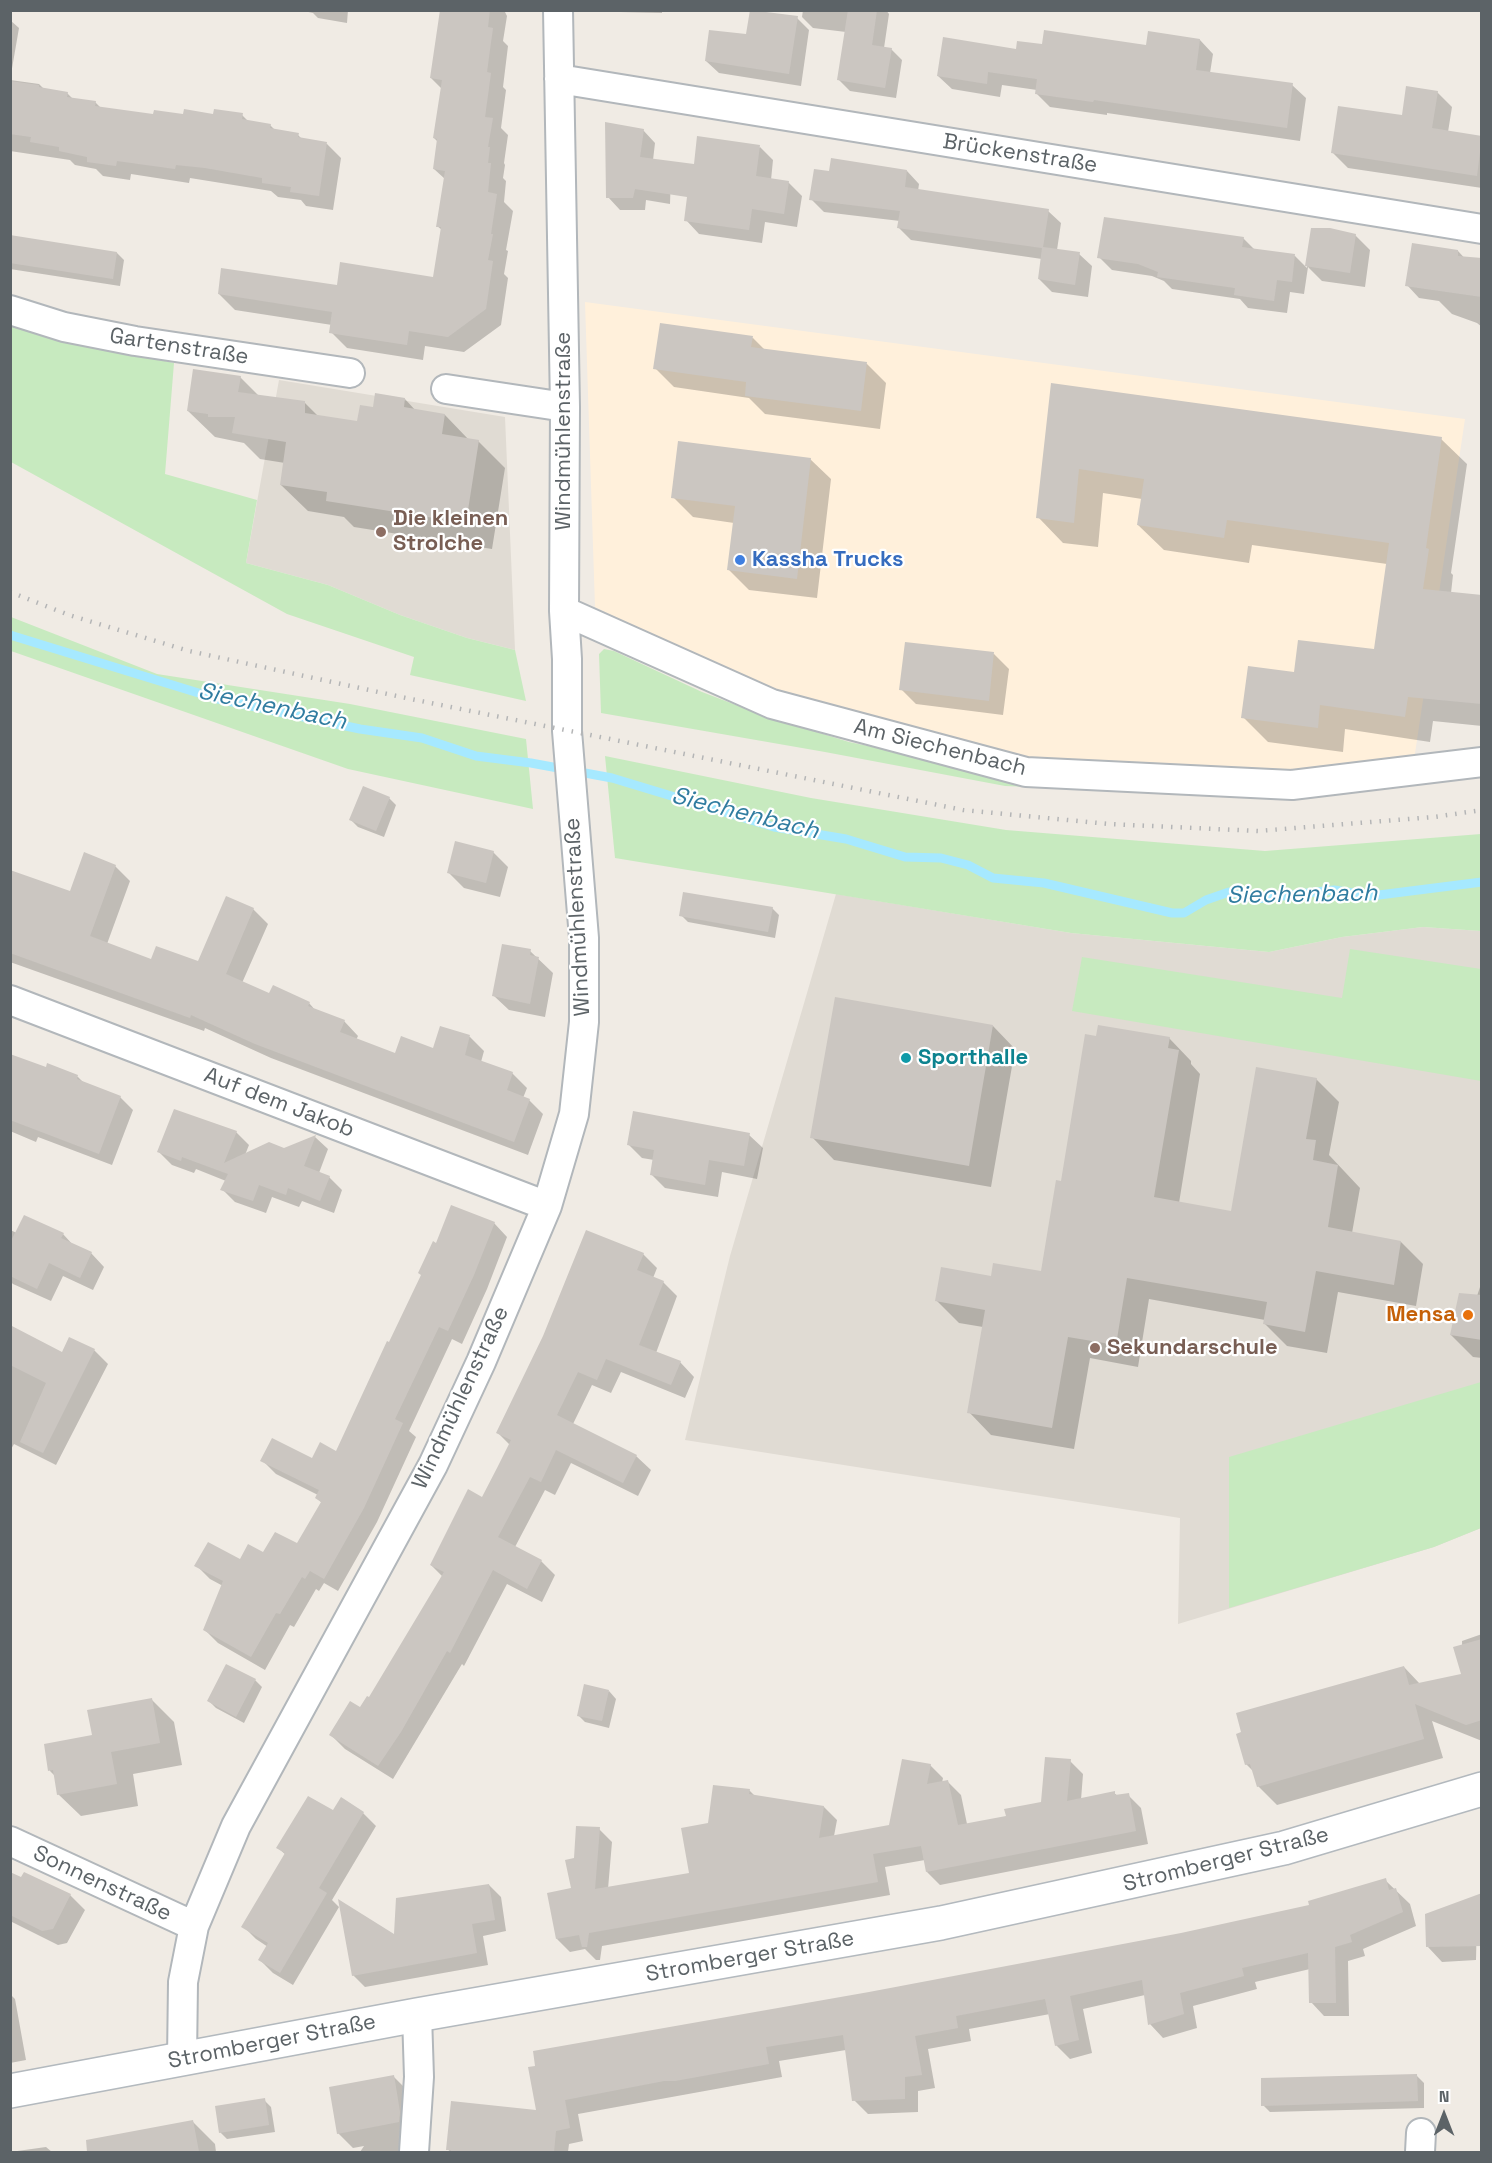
<!DOCTYPE html>
<meta charset="utf-8">
<style>
body{margin:0}
#map{position:relative;width:1492px;height:2163px;overflow:hidden;background:#f0ebe4;font-family:"Space Grotesk",sans-serif}
canvas{display:block}
.frame{position:absolute;inset:0;border:12px solid #5c6367;pointer-events:none}
.north{position:absolute;left:1414px;top:2085px;width:60px;height:60px;-webkit-text-stroke:4px #fff;paint-order:stroke;rotate:0deg;font-size:16px;font-weight:700;line-height:24px;text-align:center;color:#5c6367}
.north::after{content:'';display:block;margin:auto;width:21px;height:27px;background:#5c6367;clip-path:polygon(50% 0,100% 100%,50% 72%,0 100%)}
</style>
<div id="map">
<canvas width="1492" height="2163"></canvas>
<div class="frame"></div>
<div class="north">N</div>
</div>
<script>
const g = document.querySelector('canvas').getContext('2d');
g.lineJoin = 'round';
function paint(path, color) { g.fillStyle = color; g.fill(path, 'evenodd'); }
const toPath = rows => new Path2D(rows.map(r => 'M' + r).join(''));
function strokePath(path, color, width, dash) { g.strokeStyle = color; g.lineWidth = width; g.lineCap = dash ? 'butt' : 'round'; g.setLineDash(dash || []); g.stroke(path); }
function write(font, color, halo, rows, align = 'center') {
  g.font = font + ' "Space Grotesk",sans-serif'; g.lineWidth = 4.5; g.setLineDash([]); g.textBaseline = 'middle'; g.strokeStyle = halo; g.fillStyle = color; for (const [text, x, y, turn = 0] of rows) {
    g.save(); g.translate(x, y); g.rotate((+turn || 0) * Math.PI / 180); g.textAlign = isNaN(turn) ? turn : align; if (halo) g.strokeText(text, 0, 0); g.fillText(text, 0, 0); g.restore();
  }
}
const commercial = toPath([
 [585,302,1465,419,1414,760,1291,775,1025,759,777,697,595,607]
]);
const education = toPath([
 [279,380,505,417,515,650,467,638,400,615,328,585,246,563],
 [836,894,1071,933,1269,952,1342,937,1423,927,1481,931,1481,1528,1434,1547,1178,1624,1180,1518,685,1440,730,1256]
]);
const green = toPath([
 [11,326,174,363,165,474,257,500,246,563,328,585,400,615,467,638,515,650,526,701,410,675,414,657,287,614,11,462],
 [11,617,157,674,350,704,526,739,533,809,348,769,11,651],
 [604,649,614,651,702,692,765,716,849,742,1021,778,1163,792,1005,786,825,752,601,713,599,654],
 [605,756,811,798,1006,830,1265,851,1481,834,1481,931,1423,927,1342,937,1269,952,1071,933,615,858],
 [1350,949,1481,969,1481,1081,1072,1011,1082,957,1342,998],
 [1481,1382,1481,1528,1434,1547,1229,1608,1229,1457]
]);
const shadow = toPath([
 [299,10,348,10,347,23,318,18,313,13],
 [442,10,504,10,507,16,503,41,508,46,503,87,506,90,501,128,508,135,504,163,505,165,503,178,506,181,504,202,513,211,506,250,508,251,504,274,508,278,501,325,464,352,425,346,423,360,347,348,331,332,332,325,235,310,219,294,338,287,434,278,442,230,437,226,445,179,434,169,438,142,434,138,442,89,431,78],
 [618,10,662,10,662,13,620,12],
 [803,10,886,10,889,14,884,48,891,49,902,60,896,98,850,91,838,79,846,32,813,28,802,17],
 [797,18,809,30,801,86,719,73,706,61,747,36],
 [10,20,19,28,10,80],
 [1200,40,1213,54,1210,73,1292,85,1306,98,1300,141,1107,113,1107,115,1050,107,1036,93,1037,90,1002,85,1000,97,952,89,938,76,1017,50,1043,46,1147,46],
 [10,80,39,84,44,89,67,93,73,99,95,102,102,109,154,116,242,115,249,122,270,125,276,131,298,135,303,140,327,144,341,158,333,210,306,206,301,200,278,197,271,191,190,178,189,183,131,174,130,180,103,176,96,169,75,165,70,160,10,151],
 [1437,92,1452,107,1448,132,1482,137,1482,188,1348,168,1333,153,1403,116],
 [643,130,655,143,653,160,671,173,670,204,646,200,645,210,620,210,608,197],
 [760,147,773,160,771,180,788,182,802,196,797,227,765,222,762,243,699,234,686,220],
 [907,171,919,184,918,191,1048,211,1061,223,1057,250,1079,254,1092,266,1088,297,1052,292,1039,279,1042,259,911,240,899,228,900,221,824,212,811,199,831,173],
 [1312,229,1355,235,1370,250,1365,287,1322,281,1308,267,1304,294,1290,292,1287,313,1248,308,1240,299,1172,289,1164,281,1152,276,1112,270,1099,257,1243,238,1256,251,1295,256,1307,268],
 [10,234,12,237,117,253,124,260,120,286,10,269],
 [1458,251,1470,264,1482,296,1482,327,1477,323,1452,314,1439,301,1419,298,1407,285],
 [753,338,765,350,867,364,886,383,880,429,765,414,749,398,674,387,655,368],
 [240,377,259,396,305,403,318,416,358,422,374,409,405,399,416,411,445,415,469,440,478,441,505,468,492,549,354,527,344,517,308,511,281,485,285,463,260,459,244,443,215,437,188,411],
 [1052,385,1441,439,1467,464,1451,573,1453,575,1451,593,1480,596,1482,586,1482,726,1433,721,1430,742,1345,729,1343,752,1268,742,1243,717,1295,674,1375,650,1387,564,1252,545,1249,563,1164,550,1138,525,1142,499,1103,493,1098,547,1063,543,1038,517],
 [810,459,831,479,817,598,749,590,729,570,734,523,693,517,673,497],
 [994,654,1009,669,1003,715,916,704,901,689],
 [389,798,396,805,384,837,358,827,351,820],
 [493,852,508,867,500,897,464,888,449,873],
 [115,866,130,881,107,944,152,961,199,963,253,909,268,924,242,983,270,995,309,1003,316,1011,344,1021,358,1036,356,1040,396,1055,434,1050,441,1028,470,1037,484,1051,481,1062,512,1073,527,1088,523,1098,529,1100,543,1114,528,1155,271,1058,205,1028,204,1031,10,962,10,872,71,893],
 [772,908,779,915,775,938,688,922,681,915],
 [530,951,553,973,545,1017,509,1010,494,996],
 [993,1026,1015,1049,991,1187,834,1160,812,1137],
 [1169,1038,1191,1061,1191,1064,1200,1074,1179,1203,1232,1213,1316,1079,1339,1102,1329,1155,1360,1188,1352,1233,1401,1242,1423,1264,1416,1306,1338,1292,1327,1353,1287,1346,1265,1324,1265,1320,1149,1299,1138,1367,1090,1358,1074,1449,991,1435,969,1412,983,1327,959,1323,937,1301,992,1277,1042,1273,1062,1183],
 [10,1057,78,1077,84,1083,120,1097,133,1110,112,1165,38,1137,36,1142,10,1131],
 [236,1132,249,1145,245,1155,285,1149,315,1137,328,1149,319,1173,329,1177,342,1190,334,1213,302,1201,299,1207,272,1197,266,1213,235,1202,222,1189,226,1181,196,1169,194,1173,172,1165,159,1152],
 [749,1135,763,1148,757,1179,722,1172,718,1197,665,1188,651,1174,654,1160,642,1158,628,1144],
 [494,1223,507,1237,487,1289,462,1344,452,1339,409,1431,416,1437,377,1522,338,1591,324,1583,319,1591,316,1589,294,1627,290,1625,265,1670,218,1643,205,1630,223,1586,210,1579,196,1565,240,1561,297,1545,322,1503,317,1498,318,1495,276,1474,262,1460,313,1460,337,1453,437,1245],
 [10,1230,17,1233,63,1234,74,1246,91,1253,104,1267,93,1290,63,1276,51,1301,13,1284,10,1281],
 [643,1254,657,1268,653,1278,663,1282,677,1296,656,1353,680,1362,694,1377,685,1398,621,1372,611,1393,592,1385,573,1424,636,1456,651,1470,638,1496,571,1463,555,1495,545,1490,515,1547,541,1561,555,1575,542,1602,507,1584,464,1666,462,1664,393,1779,345,1749,331,1735,370,1700,443,1577,431,1565,483,1499,510,1445,498,1433],
 [1482,1281,1482,1358,1473,1357,1451,1335,1477,1296],
 [10,1332,63,1354,94,1350,108,1364,56,1465,14,1444,10,1451],
 [1482,1634,1482,1741,1432,1721,1443,1758,1277,1805,1258,1786,1254,1772,1246,1764,1404,1667,1420,1684,1463,1675,1462,1641],
 [255,1680,262,1687,244,1723,216,1708,209,1701],
 [609,1691,616,1699,609,1728,585,1722,578,1715],
 [152,1700,174,1722,182,1765,133,1774,138,1806,81,1816,58,1794,55,1776,50,1771,45,1745,93,1737],
 [1070,1761,1083,1774,1081,1800,1114,1793,1118,1796,1128,1795,1141,1808,1148,1844,940,1885,927,1872,925,1860,885,1867,890,1895,602,1946,600,1960,596,1960,585,1949,570,1952,557,1939,572,1889,575,1859,599,1829,612,1842,608,1889,691,1874,709,1825,749,1790,756,1797,824,1807,837,1820,834,1836,890,1826,930,1765,943,1778,942,1783,948,1782,961,1795,967,1824,1007,1817,1043,1803],
 [333,1812,363,1813,376,1826,332,1900,339,1907,293,1985,273,1973,260,1960,268,1947,256,1939,243,1926,286,1855,278,1848],
 [10,1874,70,1895,85,1910,67,1943,58,1945,10,1921],
 [1385,1880,1410,1904,1416,1926,1363,1949,1365,1956,1348,1961,1349,2016,1324,2016,1311,2002,1310,1969,1255,1982,1257,1989,1193,2006,1197,2028,1163,2038,1150,2024,1145,1995,1083,2009,1092,2053,1070,2059,1056,2045,1050,2014,969,2029,971,2041,928,2049,935,2088,918,2091,918,2112,868,2114,854,2100,846,2050,779,2061,782,2077,578,2114,583,2141,569,2144,568,2152,451,2152,447,2149,537,2112,530,2069,869,1994,1181,1935,1311,1906],
 [489,1885,501,1897,506,1931,483,1936,488,1965,365,1987,353,1975,395,1936],
 [1477,1916,1476,1960,1442,1962,1428,1947],
 [10,1994,15,1999,26,2060,10,2063],
 [393,2076,408,2091,413,2152,360,2152,364,2146,353,2148,338,2133],
 [1417,2076,1424,2083,1424,2108,1270,2112,1263,2105],
 [264,2100,271,2107,275,2132,227,2139,220,2132],
 [193,2122,215,2144,216,2152,102,2152,100,2139],
 [46,2147,52,2152,10,2152]
]);
const stream = toPath([
 [10,635,218,699,360,729,422,738,476,756,531,763,612,778,774,827,846,839,905,857,941,858,968,865,993,878,1044,883,1172,913,1184,913,1206,900,1229,892,1256,899,1334,890,1371,896,1482,882]
]);
const building = toPath([
 [440,10,490,10,488,27,493,28,489,57,487,72,491,73,485,117,493,118,488,147,490,147,488,163,491,163,488,192,497,194,491,234,493,234,488,260,493,261,486,309,448,337,409,331,407,345,329,333,332,312,218,294,221,268,337,285,340,262,433,277,441,227,436,227,445,171,433,169,437,139,433,138,442,80,430,78],
 [750,10,798,16,789,74,705,61,709,30,746,34],
 [848,10,877,10,872,45,892,48,885,88,837,80],
 [1044,30,1146,45,1148,31,1200,39,1196,70,1293,83,1287,128,1094,100,1093,102,1035,94,1037,79,988,72,987,84,937,76,943,37,1016,49,1017,41,1042,44],
 [10,81,39,85,39,87,68,92,67,97,96,101,95,106,153,114,154,110,183,114,184,109,213,114,214,109,243,113,242,119,271,124,270,128,299,133,298,137,327,142,319,196,290,192,291,187,262,183,262,178,205,168,176,165,175,169,117,161,116,166,87,162,87,157,59,151,59,147,30,142,31,137,10,134],
 [1406,86,1438,91,1432,128,1482,136,1477,176,1331,153,1338,106,1402,115],
 [605,122,644,129,640,157,694,164,697,136,760,145,756,176,789,181,784,214,752,209,749,230,684,221,687,197,635,189,633,198,606,198],
 [831,158,907,170,905,187,1049,209,1043,247,1080,252,1075,285,1038,279,1042,248,897,228,900,211,809,200,814,169,829,171],
 [1104,217,1244,237,1242,247,1295,254,1292,282,1277,280,1274,301,1234,295,1235,288,1157,277,1158,272,1138,264,1097,258],
 [1311,228,1330,228,1356,234,1350,273,1305,266],
 [10,235,117,252,113,279,10,263],
 [1412,243,1458,250,1458,256,1482,258,1482,297,1405,286],
 [660,323,753,336,751,347,867,362,861,411,745,396,746,382,653,369],
 [193,369,241,376,238,392,305,401,305,413,357,421,360,405,373,407,375,393,405,398,404,407,445,414,442,434,479,440,466,523,326,501,327,492,280,485,286,442,232,433,235,417,208,417,208,414,187,411],
 [1051,383,1442,437,1426,548,1429,549,1423,589,1482,595,1482,704,1408,697,1405,717,1320,705,1318,728,1241,718,1248,666,1294,672,1298,640,1374,649,1389,543,1227,520,1224,538,1137,525,1144,479,1079,469,1074,523,1036,518],
 [678,441,811,458,797,579,727,570,735,506,671,498],
 [905,642,994,652,989,701,899,690],
 [363,786,390,797,376,831,349,820],
 [455,841,494,851,486,883,447,873],
 [84,852,116,865,90,936,151,959,156,946,198,961,226,896,254,908,226,974,269,993,273,985,310,1002,308,1006,345,1020,340,1032,395,1053,401,1036,433,1048,440,1026,470,1035,465,1055,513,1072,507,1090,530,1099,514,1142,255,1044,191,1015,190,1018,10,953,10,870,70,891],
 [683,892,773,907,768,932,679,916],
 [502,944,531,949,530,955,539,957,530,1004,492,996],
 [835,997,993,1025,969,1166,810,1138],
 [1098,1025,1170,1037,1168,1048,1179,1050,1154,1197,1231,1211,1256,1067,1317,1078,1306,1139,1316,1140,1313,1160,1338,1165,1328,1227,1401,1241,1394,1285,1316,1271,1305,1332,1263,1324,1267,1302,1127,1278,1116,1345,1068,1337,1052,1428,967,1413,985,1310,935,1301,941,1267,991,1276,993,1263,1041,1271,1056,1180,1061,1181,1085,1034,1096,1036],
 [10,1054,46,1067,47,1063,78,1075,77,1079,121,1096,99,1154,10,1120],
 [174,1109,237,1131,224,1163,269,1142,284,1148,316,1135,304,1166,330,1176,320,1201,288,1188,286,1195,259,1185,253,1201,220,1190,228,1174,182,1157,181,1161,157,1152],
 [633,1111,750,1133,744,1166,709,1160,705,1185,650,1175,654,1150,627,1145],
 [451,1205,495,1222,474,1275,448,1331,439,1327,395,1419,403,1423,364,1508,324,1579,310,1571,305,1579,302,1577,280,1614,276,1613,251,1657,203,1630,223,1581,194,1566,208,1542,240,1559,248,1544,263,1552,275,1532,297,1543,321,1502,315,1498,319,1490,260,1461,272,1438,312,1458,320,1442,336,1451,387,1341,389,1342,421,1275,418,1273,433,1241,436,1243],
 [24,1215,64,1233,61,1238,92,1252,80,1278,49,1263,37,1289,10,1276,10,1243],
 [586,1230,644,1253,637,1270,664,1281,639,1345,681,1361,671,1385,606,1359,597,1380,578,1372,557,1415,637,1455,623,1483,556,1450,541,1482,530,1477,498,1537,542,1560,527,1589,493,1570,450,1653,447,1651,401,1732,378,1766,329,1735,350,1701,360,1707,367,1696,369,1697,444,1572,430,1565,468,1489,482,1497,497,1468,511,1440,496,1433,543,1336],
 [1459,1293,1482,1295,1482,1340,1450,1335],
 [10,1325,62,1352,69,1337,95,1349,43,1453,20,1442,46,1383,10,1365],
 [1482,1639,1482,1720,1466,1725,1415,1704,1424,1739,1257,1787,1250,1764,1245,1765,1236,1734,1241,1732,1236,1713,1404,1666,1409,1685,1461,1674,1453,1647],
 [226,1664,256,1679,236,1717,207,1701],
 [584,1684,609,1690,602,1721,577,1716],
 [152,1698,160,1743,111,1752,117,1784,57,1795,53,1770,48,1771,44,1744,92,1735,87,1710],
 [1045,1757,1071,1759,1067,1801,1115,1791,1115,1795,1129,1793,1136,1831,926,1872,921,1846,873,1854,878,1882,589,1933,587,1947,582,1947,579,1935,556,1939,547,1893,571,1888,565,1860,574,1858,576,1826,600,1827,595,1889,689,1873,681,1828,708,1823,713,1785,750,1789,749,1794,824,1806,819,1838,889,1825,902,1759,931,1764,927,1784,948,1780,958,1825,1006,1816,1004,1809,1041,1802],
 [308,1796,333,1810,341,1797,364,1812,319,1888,327,1893,280,1973,258,1960,268,1943,241,1927,285,1853,276,1848],
 [10,1872,21,1877,24,1872,71,1894,53,1929,42,1931,10,1915],
 [1386,1878,1389,1890,1396,1888,1403,1912,1350,1935,1352,1942,1335,1947,1336,2003,1309,2003,1308,1953,1242,1968,1244,1976,1180,1993,1184,2014,1148,2025,1142,1980,1070,1996,1079,2040,1055,2046,1045,1999,956,2016,958,2028,915,2036,922,2075,905,2077,905,2099,852,2101,843,2035,766,2047,769,2064,675,2081,664,2081,565,2100,570,2128,556,2131,554,2152,450,2152,451,2150,446,2150,451,2101,536,2110,528,2067,535,2066,533,2051,869,1992,1181,1933,1309,1905,1308,1901],
 [489,1884,495,1920,472,1924,477,1953,352,1976,338,1899,394,1934,396,1898],
 [1482,1893,1482,1946,1426,1947,1425,1914],
 [1417,2074,1418,2101,1261,2106,1261,2078],
 [394,2075,400,2112,399,2122,337,2134,329,2087],
 [265,2098,269,2125,219,2133,215,2106],
 [193,2120,199,2152,87,2152,86,2140]
]);
const minor = toPath([
 [559,79,1482,229],
 [10,310,64,327,135,341,350,373],
 [446,389,565,407],
 [564,611,772,704,1026,772,1292,785,1482,762],
 [10,1000,547,1206],
 [10,1841,194,1926],
 [182,2059,183,1982,194,1926,236,1826,433,1465,481,1362,547,1206,574,1114,584,1022,584,938,567,731,567,659,564,611,565,407,558,10],
 [414,2152,419,2077,417,2015],
 [1420,2152,1421,2133]
]);
const secondary = toPath([
 [10,2091,417,2015,941,1923,1284,1848,1482,1789]
]);
const rail = toPath([
 [10,592,69,615,189,651,406,698,963,810,1109,824,1258,831,1434,817,1482,810]
]);
const markers = [
 [381,532,6,"#8d6e63"],
 [740,560,6,"#3f7fe0"],
 [906,1058,6,"#0f9aa8"],
 [1468,1315,6,"#e8710a"],
 [1095,1348,6,"#8d6e63"]
];
const streetNames = [
 ["Brückenstraße",1020,154,9],
 ["Gartenstraße",179,347,9],
 ["Windmühlenstraße",564,431,-90],
 ["Am Siechenbach",940,748,14],
 ["Windmühlenstraße",578,917,-93],
 ["Auf dem Jakob",279,1103,21],
 ["Windmühlenstraße",461,1398,-65],
 ["Stromberger Straße",1226,1860,-14],
 ["Sonnenstraße",102,1884,25],
 ["Stromberger Straße",750,1957,-10],
 ["Stromberger Straße",272,2042,-11]
];
const educationNames = [
 ["Die kleinen",393,519],
 ["Strolche",393,544],
 ["Sekundarschule",1107,1348]
];
const shopNames = [
 ["Kassha Trucks",752,560]
];
const cultureNames = [
 ["Sporthalle",918,1058]
];
const foodNames = [
 ["Mensa",1456,1315]
];
const waterNames = [
 ["Siechenbach",272,707,12],
 ["Siechenbach",745,814,14],
 ["Siechenbach",1302,895,-1]
];
paint(commercial, '#fff0db');
paint(education, '#e0dbd3');
paint(green, '#c7eabf');
paint(shadow, '#0003');
strokePath(stream, '#a6e9ff', 9);
paint(building, '#cbc6c1');
strokePath(minor, '#b2b7bb', 32);
strokePath(secondary, '#b3b9be', 36);
strokePath(minor, '#fff', 28);
strokePath(secondary, '#fff', 33);
strokePath(rail, '#b4b5b6', 4.5, [1.5, 8]);
for (const [x, y, r, color] of markers) { const dot = new Path2D(); dot.arc(x, y, r, 0, 2 * Math.PI); g.fillStyle = color; g.fill(dot); strokePath(dot, '#fff', 2); }
write('22px', '#5c6367', '#fff', streetNames);
write('bold 22px', '#785e54', '#fff', educationNames, 'left');
write('bold 22px', '#366cbe', '#fff', shopNames, 'left');
write('bold 22px', '#0d838f', '#fff', cultureNames, 'left');
write('bold 22px', '#c56008', '#fff', foodNames, 'right');
write('italic 24px', '#307ca0', '#fff', waterNames);
</script>
